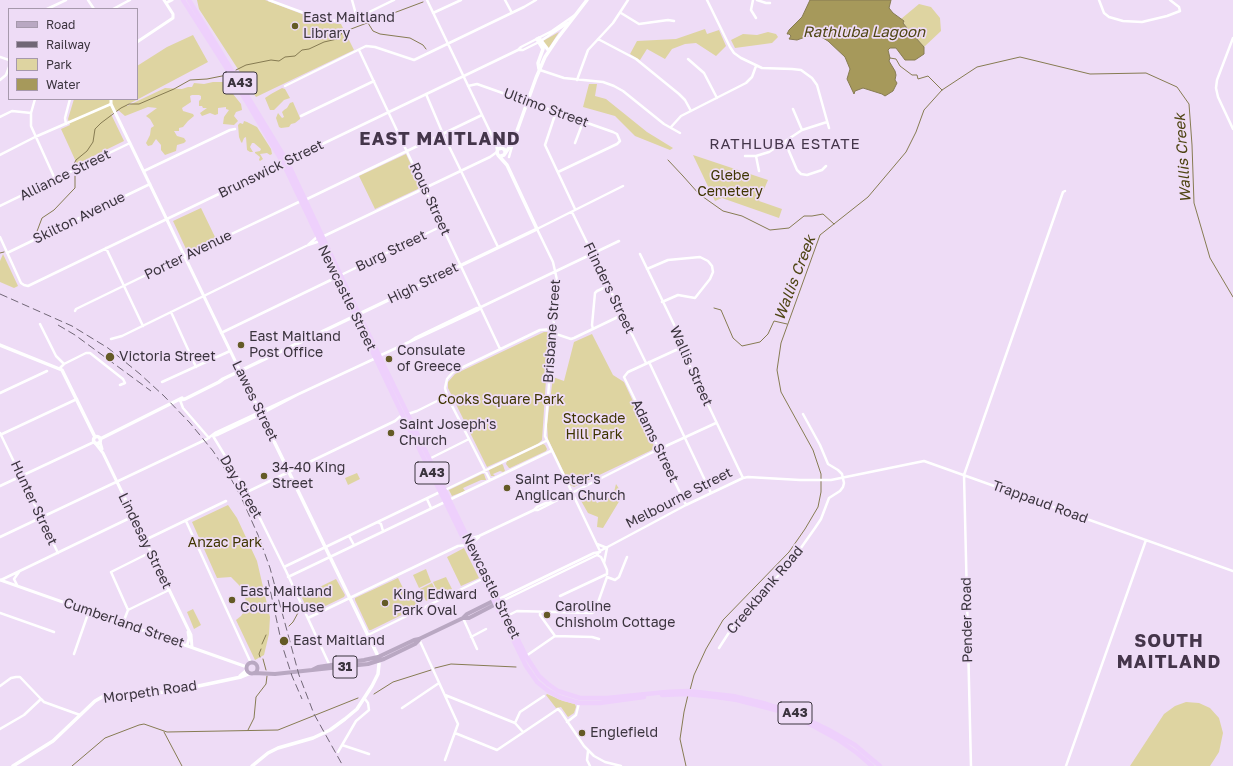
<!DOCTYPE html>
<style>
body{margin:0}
#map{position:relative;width:1233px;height:766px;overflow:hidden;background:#eedcf6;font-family:"Golos Text",sans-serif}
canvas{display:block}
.legend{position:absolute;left:8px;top:8px;width:130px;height:92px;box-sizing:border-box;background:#eedcf6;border:1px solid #a699ac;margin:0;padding:5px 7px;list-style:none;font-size:12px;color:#3b343e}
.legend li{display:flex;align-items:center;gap:8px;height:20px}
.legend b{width:20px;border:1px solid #a699ac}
</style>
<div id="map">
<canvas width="1233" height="766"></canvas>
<ul class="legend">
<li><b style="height:5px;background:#b9a8c2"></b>Road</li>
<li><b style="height:5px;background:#716776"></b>Railway</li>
<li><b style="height:11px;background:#ded4a1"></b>Park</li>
<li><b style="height:11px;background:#a6995b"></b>Water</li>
</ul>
</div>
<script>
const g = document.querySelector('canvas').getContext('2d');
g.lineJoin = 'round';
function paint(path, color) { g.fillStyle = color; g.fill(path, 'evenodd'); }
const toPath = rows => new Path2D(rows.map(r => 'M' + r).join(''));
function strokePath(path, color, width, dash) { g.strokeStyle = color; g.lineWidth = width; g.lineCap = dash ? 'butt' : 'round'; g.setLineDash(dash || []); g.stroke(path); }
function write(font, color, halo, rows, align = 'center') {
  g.font = font + ' "Golos Text",sans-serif'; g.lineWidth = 3.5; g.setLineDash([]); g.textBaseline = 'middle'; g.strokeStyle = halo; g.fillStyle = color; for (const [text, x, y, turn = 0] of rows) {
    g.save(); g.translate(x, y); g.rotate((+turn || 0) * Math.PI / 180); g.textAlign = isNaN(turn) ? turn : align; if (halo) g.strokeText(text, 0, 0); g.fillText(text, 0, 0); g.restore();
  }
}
const green = toPath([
 [197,0,265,0,323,22,341,24,354,50,256,97,199,9],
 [919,4,931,7,940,18,941,31,924,47,907,28,901,19],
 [705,29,707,34,719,30,726,46,716,56,696,43,685,44,672,49,665,59,647,49,640,60,630,54,637,41,676,39],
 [559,32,548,49,543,41],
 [768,32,776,34,778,37,772,43,735,48,731,40,743,34,757,35],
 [193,35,208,62,127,105,127,106,165,88,182,89,188,87,192,87,194,83,204,84,213,82,226,82,232,84,233,89,233,94,241,104,242,110,236,112,234,116,238,121,234,125,223,124,224,117,229,110,226,109,226,107,218,108,218,114,215,115,210,113,202,116,200,113,207,108,203,108,202,106,199,106,199,101,201,99,201,96,199,95,192,95,190,96,191,102,182,108,183,111,193,114,194,116,188,121,183,127,179,128,179,131,174,131,177,136,184,138,186,141,184,143,177,145,176,151,165,155,161,150,161,145,156,139,152,145,148,146,146,143,150,135,151,128,154,126,150,119,146,116,157,108,148,107,125,116,118,110,111,114,124,141,77,164,61,129,70,125,68,119,74,99,137,99,137,66,167,47],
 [589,84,597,84,595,96,606,99,647,132,673,148,670,150,635,136,615,116,583,107],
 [282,88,285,89,290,98,284,100,274,110,270,110,265,98,271,94],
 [293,102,300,118,300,119,295,123,291,124,289,127,281,128,279,127,276,118,278,113,282,118,284,117,282,112,284,110,287,108,290,103],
 [244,121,247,122,257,127,271,149,272,154,270,155,267,153,260,154,263,159,260,161,259,160,260,157,255,153,255,152,260,151,261,149,254,143,252,143,250,147,253,152,250,152,247,150,246,137,244,138,242,143,241,142,239,137,238,125,240,123,243,124],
 [406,154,421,186,420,188,375,209,359,176],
 [693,155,768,180,759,201,782,209,779,218,722,198,715,201],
 [201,208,216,239,189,252,187,251,173,221],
 [3,254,18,286,14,288,0,282,0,261],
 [544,332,547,332,549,334,542,440,538,444,487,467,448,388,448,382,455,374],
 [592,334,613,375,624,382,654,446,652,450,574,487,570,485,548,439,547,424,553,377,564,381,574,342],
 [543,444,545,445,547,449,546,451,510,468,509,468,506,464,507,461],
 [502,464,503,465,505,471,503,472,500,471,493,474,495,476,491,476,489,470],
 [357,473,360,479,348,485,345,478],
 [482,474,484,474,486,480,481,480,463,488,465,491,452,496,449,490],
 [616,484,623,495,603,528,597,527,598,517,588,513,580,499,589,490,597,503,613,496],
 [228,505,237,518,257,561,270,617,269,634,264,655,255,660,236,620,241,616,246,609,245,593,238,584,231,577,217,578,192,522],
 [464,548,479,578,461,586,447,557],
 [426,569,431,582,419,588,413,575],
 [446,577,452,589,439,595,433,582],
 [398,578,408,598,415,595,420,606,371,630,369,630,355,600,355,598],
 [336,579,345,595,344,597,311,613,309,612,301,596],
 [432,583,438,595,426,601,420,589],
 [193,609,201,625,194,629,187,612],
 [547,694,563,701,575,704,576,707,574,713,568,717,561,707,556,708,546,695],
 [1186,702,1199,703,1210,708,1219,718,1223,733,1219,752,1210,766,1130,766,1164,714,1175,706]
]);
const water = toPath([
 [810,0,891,0,889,8,893,13,904,21,903,23,907,28,924,47,924,54,915,60,905,60,896,48,890,48,888,50,890,58,889,61,895,71,896,75,895,80,897,83,893,91,885,96,882,94,863,88,855,91,854,94,847,79,850,69,845,57,828,41,818,35,808,36,797,40,789,39,791,36,789,34,787,34,789,30,802,17,810,0]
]);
const stream = toPath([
 [368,23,373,31,380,34,410,38,423,45,426,49],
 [890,58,896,59,900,66,912,75,917,75,918,79,928,76,942,90],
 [236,70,246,65,271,60,279,61,285,57,295,56,302,50,309,49,324,42,337,39,343,32,423,2],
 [668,160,683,176,699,194,723,211,742,216,770,230,789,228,804,216,812,216,823,214,834,224],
 [73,166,76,160,87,151,93,142,95,129,101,123,121,108,129,104,139,104,174,89,190,80,207,79,227,75],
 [36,234,42,218,54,210,73,190,75,188,75,176],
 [0,253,4,252],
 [714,308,721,310,733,338,742,346,760,342,768,334,774,321,787,324],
 [289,626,293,622,299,611],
 [262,644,266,635],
 [260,657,259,654,261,649],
 [263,659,266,670],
 [435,668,451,664,516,667],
 [690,690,694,675,706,649,723,620,789,552,805,529,818,507,821,492,821,474,813,450,781,392,777,370,781,343,820,235,868,197,906,152,916,132,924,110,942,90,977,67,1020,57,1090,74,1146,73,1177,87,1189,104,1192,145,1194,203,1210,258,1233,297],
 [374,694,393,682,431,670],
 [248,730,254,718,256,697,266,684,267,676],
 [164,732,182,766],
 [72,766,105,738,139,725,144,724,167,732,278,730,358,698],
 [686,766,680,739,684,712,688,695]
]);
const minor = toPath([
 [88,0,94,9],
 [269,0,323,20,341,21,357,18,394,0],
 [352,0,357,18],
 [427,0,496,144,497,150],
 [505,0,512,13],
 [707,0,730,47,734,53,741,58,762,68,792,69,801,70,812,78,817,85,829,128],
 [753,0,751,10,756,18],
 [757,0,766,3,770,3],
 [1099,0,1104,13,1109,17,1123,21,1142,22,1167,16,1180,11,1179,7,1170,0],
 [47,9,66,0],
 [113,9,130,0],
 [433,13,461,0],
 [621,13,639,24,668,20,674,21],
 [1233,38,1217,80,1216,88,1218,97,1233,129],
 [598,39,636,59,679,94,685,100,691,111],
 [359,50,500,349],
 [518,50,523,50,539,42,568,23],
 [0,57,9,60],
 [688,59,704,73,717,98],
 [540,70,564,78,603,82,614,86,623,91,664,124,680,133],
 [0,80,6,75,9,67],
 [577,80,588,50,613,23,628,0],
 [285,86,366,46,375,47,414,60,524,7,536,0],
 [468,86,477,84,613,132,617,134,620,141,617,144,558,172],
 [426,94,443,134,498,247],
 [35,99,31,113,31,126,55,179],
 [793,109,802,130],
 [556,112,545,145,575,209],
 [301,116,374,81],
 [0,117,12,111,31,113],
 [66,124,65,118,70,99],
 [671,127,681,116,746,83,752,77,756,66],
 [785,142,797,170,801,174,807,175,822,170,826,166],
 [575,143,583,122],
 [0,155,35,137,111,104],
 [745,156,756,156,769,152,802,130,827,122],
 [756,156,759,171],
 [509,157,513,143],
 [287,161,518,50,521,47,552,31,575,15],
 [144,171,230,130,235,129],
 [305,200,482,115],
 [0,206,130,143],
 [572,212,646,363],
 [0,237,21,283,24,285,28,286,283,163],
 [322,237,490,157,497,152],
 [308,245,320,241],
 [106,248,143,326],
 [7,253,150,184],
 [640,254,681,339,682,343,681,350,683,352,743,478],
 [647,269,668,260,700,257,708,261,712,266,713,272,710,279,695,298,678,295,662,302],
 [341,275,442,226],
 [75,311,76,309,181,258,301,201],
 [171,312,196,367],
 [40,324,56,356,64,364,60,368],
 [593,329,592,325,595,293,597,291,608,286],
 [221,333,337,277],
 [553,333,571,339,574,338,622,315],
 [111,339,122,336,308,245,317,237],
 [409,342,415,338,477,308,481,307,619,241],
 [681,350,676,350,628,372,624,377,686,505],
 [379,356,478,310,481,308],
 [649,362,711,493],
 [64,364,86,353,90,353,123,379,125,383,120,385],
 [162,382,230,351],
 [0,393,47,371],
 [180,400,183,408,209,438],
 [408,414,417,411,447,396],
 [0,433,58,553],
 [0,435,77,399],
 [213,436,247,492,286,571,330,666],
 [213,436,217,435,261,414,301,393],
 [429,459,469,439],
 [490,480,447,396,445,388,447,379,453,372,540,330,553,329],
 [0,486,94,442],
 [445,490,546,441],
 [247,492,395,421,402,415],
 [427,499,431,508],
 [449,500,551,451],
 [534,510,538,510,653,452,716,423],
 [186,521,251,663],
 [378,522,381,524,383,531],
 [349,536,354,545],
 [0,537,207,439,215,433,376,358],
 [469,539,479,536,534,510,537,507,571,492],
 [145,540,226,501],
 [471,544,479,537],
 [597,544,607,548],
 [600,551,545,436,557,280,553,262,537,229,623,186],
 [597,555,601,557,604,563,607,570,607,574],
 [604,563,607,548],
 [284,567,440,492],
 [288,577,445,502],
 [1,580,134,516],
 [17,585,14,579,19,572],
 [560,596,607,574],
 [499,599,594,553,600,552],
 [500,602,597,555,600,551,686,505,743,478,748,477,800,480,831,480,924,461,1233,571],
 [128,610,169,590],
 [540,612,540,615,555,636],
 [0,613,54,632],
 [507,616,517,611,592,613,595,611,607,577,615,580,619,577,627,557],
 [308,618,458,546,467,545],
 [463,618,477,649],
 [123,623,128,610,111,572,151,552],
 [368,635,482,579],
 [471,637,486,629],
 [419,639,458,724,445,760],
 [719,648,737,620,791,562,815,528,821,519,829,498,840,491,843,487,844,483,842,474,838,470,828,464,820,445,803,414],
 [74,654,89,611],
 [526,656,555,636,592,637,599,639],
 [0,686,11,678,16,677,20,677,41,699],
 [445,695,515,723,523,732],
 [402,708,439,683],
 [567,722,576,715,579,703],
 [515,723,520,712,544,696],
 [0,729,24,715,41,699,44,702,80,715],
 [455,733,497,750,558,709,561,712,584,746,594,756,605,762,621,766],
 [342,745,369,754],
 [588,751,587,760,590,766],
 [338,752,356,721,369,710,368,703,365,699],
 [971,766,964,475,1063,192,1065,191],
 [1066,766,1146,540]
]);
const tertiary = toPath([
 [166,3,172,0],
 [137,42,173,18,173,14,164,0],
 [111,99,111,104,240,371],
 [100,442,102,449],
 [96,444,103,453,191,635,192,647],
 [0,580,247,667],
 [187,646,189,638,188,632]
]);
const secondary = toPath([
 [539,38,549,51],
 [537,39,543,49,538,63,539,69],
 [501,156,504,155,513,142,536,78,545,57,557,39,587,0],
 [0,345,62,370,95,437],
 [240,371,377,654,379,664,378,674,372,686,357,709,345,719,330,730,313,738,278,748,268,753,252,766],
 [180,400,185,399,219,382,223,379,537,229,507,165,498,155,497,152,498,149,502,148,505,150,505,153],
 '93.5 440a3.5 3.5 0 1 1 7 0a3.5 3.5 0 1 1-7 0Z',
 [100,439,182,398],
 [240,676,247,670],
 [13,766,53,741,95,701,102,697,113,694,170,692,241,677,251,673]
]);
const primary = toPath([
 [463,618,467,614,495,600],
 '246.5 668a5.5 5.5 0 1 1 11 0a5.5 5.5 0 1 1-11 0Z',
 [312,670,318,667,364,660,378,657,414,640,419,639,463,618,469,618,498,603],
 [254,673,275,674,368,664,384,659,415,644,419,640]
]);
const trunk = toPath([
 [183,0,229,72,283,163,402,414,526,666,537,682,547,690,559,697,572,701,579,703,600,703,644,697],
 [189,0,287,161,357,310,463,528,526,656,539,676,548,684,558,691,580,698,607,698,666,692,688,691,733,696,763,703,794,713,829,730,855,745,880,766],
 [662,695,686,694,716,697,737,700,783,712,804,721,837,739,857,753,872,766]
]);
const rail = toPath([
 [0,294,72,326,108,348,140,374,164,396,190,423,213,451,230,477,241,497,258,535,270,568,299,675,314,714,343,766],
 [58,325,75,335,151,391],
 [268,580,282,645,292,676,302,699]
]);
const markers = [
 [295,26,4,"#645a26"],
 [241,345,4,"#645a26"],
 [110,357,5,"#645a26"],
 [389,359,4,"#645a26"],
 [391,433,4,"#645a26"],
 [264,476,4,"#645a26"],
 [507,488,4,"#645a26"],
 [232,600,4,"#645a26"],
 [385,603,4,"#645a26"],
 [547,615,4,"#645a26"],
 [284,641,5,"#645a26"],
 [582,733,4,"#645a26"]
];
const shields = [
 [240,83,34],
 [432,473,34],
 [345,667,24],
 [795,713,34]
];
const shieldNames = [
 ["A43",240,83],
 ["A43",432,473],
 ["31",345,667],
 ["A43",795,713]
];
const poiNames = [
 ["East Maitland",303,18],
 ["Library",303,34],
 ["East Maitland",249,337],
 ["Post Office",249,353],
 ["Consulate",397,351],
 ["of Greece",397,367],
 ["Victoria Street",119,357],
 ["Saint Joseph's",399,425],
 ["Church",399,441],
 ["34-40 King",272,468],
 ["Street",272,484],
 ["Saint Peter's",515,480],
 ["Anglican Church",515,496],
 ["East Maitland",240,592],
 ["Court House",240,608],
 ["King Edward",393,595],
 ["Park Oval",393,611],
 ["Caroline",555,607],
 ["Chisholm Cottage",555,623],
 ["East Maitland",293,641],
 ["Englefield",590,733]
];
const streetNames = [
 ["Ultimo Street",546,108,20],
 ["Brunswick Street",271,169,-26],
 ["Alliance Street",65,175,-26],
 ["Rous Street",430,199,65],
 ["Skilton Avenue",79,218,-26],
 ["Burg Street",391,251,-26],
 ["Porter Avenue",188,255,-26],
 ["High Street",423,283,-26],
 ["Flinders Street",609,288,64],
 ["Newcastle Street",347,298,64],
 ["Brisbane Street",552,331,-86],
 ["Wallis Street",691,366,66],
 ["Lawes Street",255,401,64],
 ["Adams Street",655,441,64],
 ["Day Street",241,487,60],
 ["Melbourne Street",679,498,-27],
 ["Trappaud Road",1040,502,20],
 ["Hunter Street",34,503,65],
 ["Lindesay Street",145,541,64],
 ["Newcastle Street",491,586,64],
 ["Creekbank Road",765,590,-50],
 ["Pender Road",967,620,-91],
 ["Cumberland Street",124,623,19],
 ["Morpeth Road",150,692,-8]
];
const parkNames = [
 ["Glebe",730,176],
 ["Cemetery",730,192],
 ["Cooks Square Park",501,400],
 ["Stockade",594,419],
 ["Hill Park",594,435],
 ["Anzac Park",225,543]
];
const waterNames = [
 ["Rathluba Lagoon",864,32],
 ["Wallis Creek",1183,158,-94],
 ["Wallis Creek",795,278,-69]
];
const neighbourhoodNames = [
 ["RATHLUBA ESTATE",785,144]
];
const districtNames = [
 ["EAST MAITLAND",440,139],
 ["SOUTH",1169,641],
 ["MAITLAND",1169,662]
];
paint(green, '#ded4a1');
paint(water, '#a6995b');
strokePath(water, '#867b52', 1);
strokePath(stream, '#867b52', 1);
strokePath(minor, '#fff', 2.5);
strokePath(tertiary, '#fff', 3);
strokePath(secondary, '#fff', 3.5);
strokePath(primary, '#b9a8c2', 4);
strokePath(trunk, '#eed0fc', 4.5);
strokePath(rail, '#716776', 1, [8, 4]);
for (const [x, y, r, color] of markers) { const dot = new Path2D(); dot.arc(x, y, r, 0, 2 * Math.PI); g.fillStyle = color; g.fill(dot); strokePath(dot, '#eedcf6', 1.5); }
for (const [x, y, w] of shields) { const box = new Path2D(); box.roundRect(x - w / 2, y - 11, w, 22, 3); g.fillStyle = '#eedcf6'; g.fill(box); strokePath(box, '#3b343e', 1); }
write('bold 13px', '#3b343e', null, shieldNames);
write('14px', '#3b343e', '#eedcf6', poiNames, 'left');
write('14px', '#3b343e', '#eedcf6', streetNames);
write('14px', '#3f3501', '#eedcf6', parkNames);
write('italic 15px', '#4f4514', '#eedcf6', waterNames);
g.letterSpacing = '1px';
write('15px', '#44354a', '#eedcf6', neighbourhoodNames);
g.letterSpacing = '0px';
g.letterSpacing = '1px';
write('bold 18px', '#44354a', '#eedcf6', districtNames);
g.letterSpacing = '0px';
</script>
